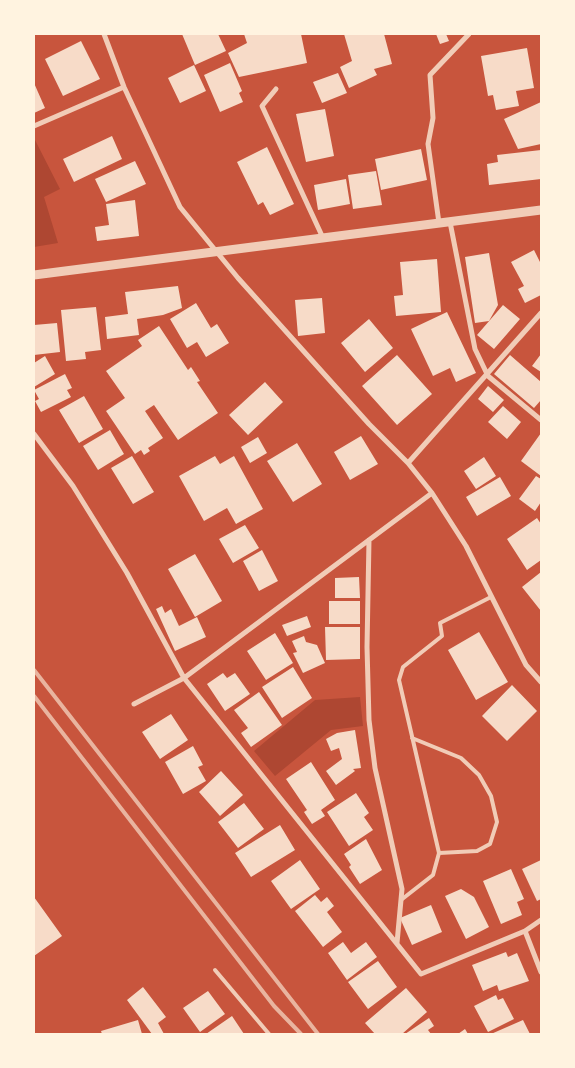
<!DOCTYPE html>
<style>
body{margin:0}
#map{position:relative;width:575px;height:1068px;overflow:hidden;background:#c8553d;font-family:Cabin,sans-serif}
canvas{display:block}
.frame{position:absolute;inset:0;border:35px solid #fff3e0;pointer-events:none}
</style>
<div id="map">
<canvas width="575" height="1068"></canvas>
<div class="frame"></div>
</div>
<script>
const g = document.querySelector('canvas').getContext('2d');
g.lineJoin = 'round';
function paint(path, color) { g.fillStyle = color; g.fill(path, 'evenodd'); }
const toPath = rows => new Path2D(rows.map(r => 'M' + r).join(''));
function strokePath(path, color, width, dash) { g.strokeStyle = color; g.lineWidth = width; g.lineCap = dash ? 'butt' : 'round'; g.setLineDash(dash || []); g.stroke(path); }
const green = toPath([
 [35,140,60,189,44,197,58,243,34,247],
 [360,697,363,726,331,730,275,776,254,751,315,700]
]);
const building = toPath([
 [182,34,218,34,226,51,195,65],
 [244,34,301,34,307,63,239,77,228,53,247,43],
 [344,34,384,34,392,64,374,69,377,75,349,88,340,67,352,61],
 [436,34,446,34,449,41,440,44],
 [81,41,100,79,63,96,45,59],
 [527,48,534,88,516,91,519,106,496,110,493,95,488,96,481,56],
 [230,63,242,91,239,93,243,102,220,112,204,75],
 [194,65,206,91,180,103,168,78],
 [338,73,347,93,322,103,313,82],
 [34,83,45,108,34,113],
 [541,102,541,144,518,149,504,119],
 [325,109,334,156,306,162,296,114],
 [112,136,122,159,74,182,63,159],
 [267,147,294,204,270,215,263,202,258,205,237,162],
 [421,149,427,180,381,190,375,159],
 [541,150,541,179,489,185,487,164,498,162,497,155],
 [135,161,146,184,106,202,95,179],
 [376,171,382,205,353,209,348,175],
 [346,179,350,204,318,210,314,185],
 [135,200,139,236,97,241,95,227,109,225,106,204],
 [534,250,541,264,541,295,525,303,518,289,524,286,511,262],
 [489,253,498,305,489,321,475,323,465,257],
 [437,259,441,312,396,316,394,296,403,295,400,262],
 [178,286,182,308,163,315,137,319,139,335,107,339,105,317,128,314,125,292],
 [322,298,325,333,298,336,295,300],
 [196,303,211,328,217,324,229,343,206,357,197,342,187,348,170,319],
 [503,305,520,319,494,349,477,335],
 [96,307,101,350,85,352,86,359,66,361,61,310],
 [447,312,476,373,456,382,450,368,433,376,411,329],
 [369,319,393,348,365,372,341,343],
 [57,323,60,352,34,355,34,325],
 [159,326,188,370,191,367,200,381,197,382,218,413,178,440,154,405,145,411,163,438,148,448,150,451,144,455,141,450,135,454,106,411,125,398,106,371,142,346,138,340],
 [541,354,541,372,532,366],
 [397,355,432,394,397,425,362,386],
 [510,355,541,382,541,400,534,408,494,374],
 [45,356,55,374,34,387,34,363],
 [65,374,72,388,67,390,71,397,41,412,35,401,39,399,34,390],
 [265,382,283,402,248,435,229,415],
 [488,386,504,400,493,412,478,399],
 [84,396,103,429,79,443,59,410],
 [503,406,521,422,507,439,488,422],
 [110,430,124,454,98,470,83,446],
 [541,433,541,476,521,461],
 [361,436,378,464,350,480,334,452],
 [258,437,267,453,250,463,241,447],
 [297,443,322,484,293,502,267,461],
 [132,456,154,492,133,504,111,468],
 [215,456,220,464,234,456,263,509,236,524,227,508,204,521,179,476],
 [484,457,496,476,476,489,464,471],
 [536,476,541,479,541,502,535,511,519,499],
 [500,477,511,496,477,516,466,497],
 [537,518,541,524,541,560,527,570,507,539],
 [245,525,259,548,233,563,219,539],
 [262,550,278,581,259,591,243,561],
 [195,554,222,601,195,617,168,569],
 [541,572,541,611,522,587],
 [359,577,360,598,335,598,335,578],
 [329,601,360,601,360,624,329,624],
 [162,606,165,613,171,609,179,626,197,617,206,637,175,651,156,609],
 [307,616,311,627,287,636,282,625],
 [325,627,360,627,360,659,326,660],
 [479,632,508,682,476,700,448,650],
 [275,633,293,663,266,680,247,651],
 [304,636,306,642,317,645,325,663,303,673,293,653,297,652,292,641],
 [293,667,312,698,282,718,262,687],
 [223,673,227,678,235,673,250,694,225,711,207,684],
 [512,685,537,711,507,741,482,716],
 [259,692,282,725,251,747,241,733,248,728,234,710],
 [171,714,188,740,160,759,142,732],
 [355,730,361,768,353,769,355,771,336,785,326,771,342,759,339,748,331,751,326,739,337,733],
 [193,746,203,765,198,767,206,781,183,794,165,762],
 [311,762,335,800,321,810,325,816,312,824,304,812,307,810,286,779],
 [221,771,243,795,220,816,199,792],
 [356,793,369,813,364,817,373,830,349,846,327,812],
 [244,803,264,829,238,848,218,822],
 [280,825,295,850,251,877,235,853],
 [366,839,382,870,360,884,349,867,351,865,344,854],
 [300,860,320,889,291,909,271,881],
 [541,860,541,899,537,901,522,869],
 [511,869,524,899,517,902,522,915,501,924,483,881],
 [461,889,474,897,489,927,466,939,445,896],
 [315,895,321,902,327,897,334,906,327,912,342,932,323,947,295,911],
 [34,897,62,936,34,956],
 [431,905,442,932,412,945,400,918],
 [343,942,351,953,366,942,377,957,347,980,328,953],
 [506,952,508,957,517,953,529,981,499,991,497,985,483,991,472,965],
 [378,961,397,987,368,1009,348,982],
 [143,987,166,1017,158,1023,164,1034,152,1034,127,1000],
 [406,988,427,1012,402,1034,375,1034,365,1023],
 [208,991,225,1014,200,1032,183,1008],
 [496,995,498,1000,503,998,514,1019,488,1032,474,1006],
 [232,1016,244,1034,206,1034],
 [429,1018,434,1026,428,1030,431,1034,405,1034],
 [138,1020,142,1034,102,1034,101,1031],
 [523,1020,530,1034,491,1034],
 [465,1029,468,1034,458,1034]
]);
const service = toPath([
 [412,738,461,758,479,775,491,796,497,822,490,844,477,851,439,853],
 [401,900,433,875,439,853,399,680,403,667,442,636,440,623,491,597],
 [215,970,269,1034]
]);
const minor = toPath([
 [104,34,124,87,180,207,238,278,369,424,408,463,432,493,466,546,526,665,541,682],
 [276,89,262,106,323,238],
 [34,126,124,87],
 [450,222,475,349,488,376,541,420],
 [439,223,428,144,433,118,430,75,469,34],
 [34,434,73,486,127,573,184,678,421,974,525,931,541,972],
 [408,463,541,313],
 [369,540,367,647,369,720,375,768,402,889,397,943],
 [134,704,184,678,432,493],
 [525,931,541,920]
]);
const tertiary = toPath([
 [34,275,541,210]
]);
const rail = toPath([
 [34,670,318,1034],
 [34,696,274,1006,301,1034]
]);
paint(green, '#ae4732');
paint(building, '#f7dbc8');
strokePath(service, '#f1ccb7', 4);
strokePath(minor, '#f1ccb7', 5);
strokePath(tertiary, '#f1ccb7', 9);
strokePath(rail, '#e9b49f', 4);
</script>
